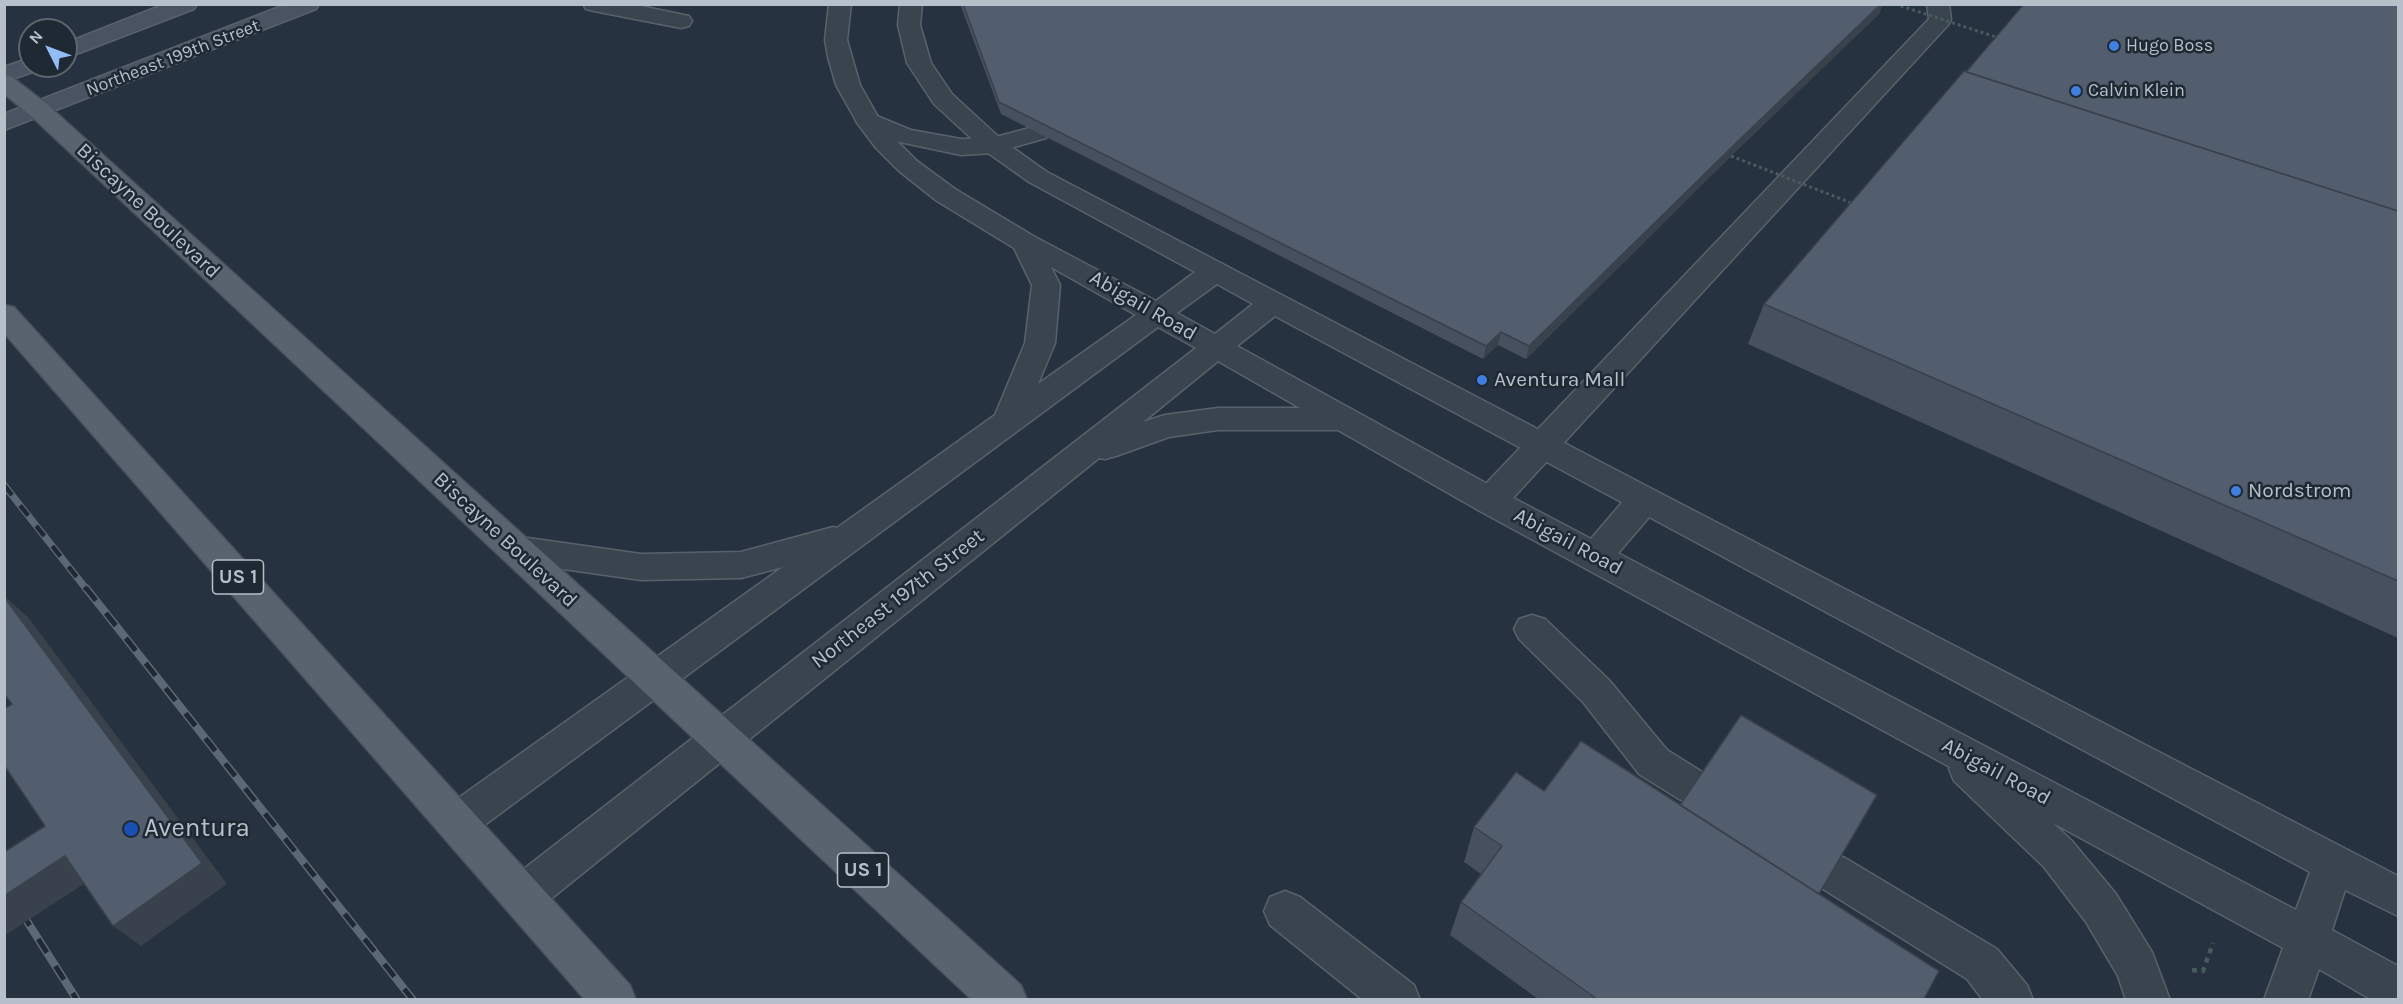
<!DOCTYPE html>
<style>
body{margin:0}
#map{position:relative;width:2403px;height:1004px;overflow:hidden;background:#26323f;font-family:Karla,sans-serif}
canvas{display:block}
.frame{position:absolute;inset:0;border:6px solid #b7bfca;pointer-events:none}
.north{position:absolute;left:18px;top:18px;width:60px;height:60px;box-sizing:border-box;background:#1f2934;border:2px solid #5c6570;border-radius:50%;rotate:312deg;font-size:16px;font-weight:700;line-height:24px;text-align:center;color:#b7bfca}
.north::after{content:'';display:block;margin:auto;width:21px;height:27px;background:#92bcf4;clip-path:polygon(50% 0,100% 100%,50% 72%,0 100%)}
</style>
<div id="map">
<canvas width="2403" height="1004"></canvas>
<div class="frame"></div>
<div class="north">N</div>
</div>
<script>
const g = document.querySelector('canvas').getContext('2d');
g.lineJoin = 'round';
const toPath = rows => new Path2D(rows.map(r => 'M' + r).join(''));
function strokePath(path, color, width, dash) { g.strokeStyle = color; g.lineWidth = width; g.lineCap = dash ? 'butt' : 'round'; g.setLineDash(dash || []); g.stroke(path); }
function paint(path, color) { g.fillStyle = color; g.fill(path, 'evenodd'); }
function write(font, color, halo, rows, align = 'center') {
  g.font = font + ' Karla,sans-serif'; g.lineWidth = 5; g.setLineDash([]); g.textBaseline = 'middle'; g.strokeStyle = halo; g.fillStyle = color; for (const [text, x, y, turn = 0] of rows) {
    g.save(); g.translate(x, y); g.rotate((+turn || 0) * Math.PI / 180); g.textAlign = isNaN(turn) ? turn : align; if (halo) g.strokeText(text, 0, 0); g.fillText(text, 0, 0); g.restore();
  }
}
const path = toPath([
 [2192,970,2203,971,2213,943]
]);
const lane = toPath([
 [583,4,631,4,689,16,692,21,689,26,681,28,594,11,586,9,583,4],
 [1927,4,1949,4,1951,20,1948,25,1502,510,1490,513,1478,510,1474,501,1478,492,1929,19,1927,4],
 [867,112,911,130,961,139,992,138,1037,126,1046,128,1049,133,1046,138,993,153,961,155,895,141,858,124,855,119,858,114,867,112],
 [1644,488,1656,491,1660,500,1656,509,1607,566,1595,570,1583,566,1578,557,1583,548,1632,491,1644,488],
 [1532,615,1545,619,1609,680,1667,750,1707,775,1713,787,1707,799,1693,804,1679,799,1639,774,1583,702,1519,639,1514,629,1519,619,1532,615],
 [1830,852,1845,858,1997,949,2027,985,2033,1000,1983,1000,1967,979,1815,884,1809,871,1815,858,1830,852],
 [1285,891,1300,897,1414,985,1420,1000,1363,1000,1270,925,1264,911,1270,897,1285,891]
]);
const street = toPath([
 [829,4,851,4,847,40,860,85,878,117,894,138,917,161,955,189,1035,237,1156,301,1195,272,1029,182,984,150,934,104,907,63,898,25,900,4,922,4,920,25,931,63,952,94,1002,140,1047,172,1656,491,2398,876,2398,916,2345,890,2332,930,2398,966,2398,1000,2372,1000,2319,969,2308,1000,2264,1000,2283,948,2053,823,2072,841,2116,894,2152,952,2170,1000,2126,1000,2118,976,2086,922,2044,867,1954,781,1949,769,1950,767,1478,510,1338,430,1218,430,1169,437,1116,456,1105,459,1099,458,537,910,522,916,507,910,501,896,507,882,1196,348,1158,327,471,835,457,840,443,835,437,822,443,809,783,567,741,578,641,580,514,562,502,558,497,549,502,540,514,536,641,554,741,552,833,527,837,528,995,415,1025,343,1032,285,1014,248,937,201,899,171,876,148,858,124,836,85,828,57,825,40,829,4],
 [1051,267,1136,315,1038,384,1055,343,1060,285,1051,267],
 [1217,284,1253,304,1215,334,1177,313,1217,284],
 [1275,316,2310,872,2296,910,1502,492,1237,346,1275,316],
 [1218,361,1300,408,1218,408,1165,415,1143,422,1218,361]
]);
const secondary = toPath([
 [165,4,197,4,194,9,66,58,66,43,165,4],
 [287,4,319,4,316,9,4,130,4,114,287,4],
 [30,58,30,66,41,66,38,70,4,82,4,67,30,58]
]);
const primary = toPath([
 [4,75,12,77,48,105,1021,985,1027,1000,972,1000,30,115,4,94,4,75],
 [4,305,14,307,630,985,636,1000,585,1000,4,333,4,305]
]);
const railFar1 = toPath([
 [4,485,87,590]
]);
const rail = toPath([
 [86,588,413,1000],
 [4,885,77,1000]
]);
const pathBridge = toPath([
 [1895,4,1999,38],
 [1731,156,1854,204]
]);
const wall = toPath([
 [960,4,1883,4,1879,14,1731,156,1526,359,1498,345,1483,359,1001,114],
 [2398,4,2398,638,1748,344,1764,304,1966,72],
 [1544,791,1819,894,1924,999,1538,999,1450,935,1461,902,1481,874,1464,862,1474,827]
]);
const shadedWall = toPath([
 [1881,4,1883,4,1879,14,1731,156,1526,359,1529,346,1736,143],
 [1501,332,1498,345,1483,359,1486,346],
 [4,596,28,617,227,884,141,946,113,926],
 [65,856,93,878,4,936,4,896]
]);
const building = toPath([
 [963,4,1881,4,1736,143,1529,346,1501,332,1486,346,999,102,963,4],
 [2024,4,2398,4,2398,211,1966,72,2024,4],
 [1964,71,2398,211,2398,581,1764,304,1964,71],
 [4,597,202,863,113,926,65,856,4,896,4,852,45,826,4,765,4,709,12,704,4,694,4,597],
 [1741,715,1877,795,1819,894,1680,805,1741,715],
 [1581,741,1939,971,1924,999,1597,999,1461,902,1502,846,1474,827,1516,772,1544,791,1581,741]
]);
const markers = [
 [2114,46,6,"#3f7fe0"],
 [2076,91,6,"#3f7fe0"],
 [1482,380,6,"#3f7fe0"],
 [2236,491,6,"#3f7fe0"],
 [131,829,8,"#1a4fb4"]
];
const farPoinames = [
 ["Hugo Boss",2126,46],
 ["Calvin Klein",2088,91]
];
const farStreetnames = [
 ["Northeast 199th Street",173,58,-21]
];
const shields = [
 [238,577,51],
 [863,870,51]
];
const shieldNames = [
 ["US 1",238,577],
 ["US 1",863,870]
];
const streetNames = [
 ["Biscayne Boulevard",148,211,43],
 ["Abigail Road",1143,306,30],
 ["Biscayne Boulevard",505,540,43],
 ["Abigail Road",1568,542,28],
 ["Northeast 197th Street",898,599,-38],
 ["Abigail Road",1996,772,28]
];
const poiNames = [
 ["Aventura Mall",1494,380],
 ["Nordstrom",2248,491]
];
const nearPoinames = [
 ["Aventura",144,829]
];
strokePath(lane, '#58626d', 3);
strokePath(street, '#58626d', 3);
strokePath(secondary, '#58626d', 3);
strokePath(primary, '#444d58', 3);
strokePath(path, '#475b5d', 4.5, [5, 5]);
paint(lane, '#3a444f');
paint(street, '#3a444f');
paint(secondary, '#495362');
paint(primary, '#59636f');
strokePath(railFar1, '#5d6876', 7);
strokePath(rail, '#5d6876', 8);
strokePath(railFar1, '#1f2934', 4.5, [13]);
strokePath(rail, '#1f2934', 5, [16]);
strokePath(pathBridge, '#475b5d', 3, [3, 3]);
paint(wall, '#47505e');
paint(shadedWall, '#39414c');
paint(building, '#525d6d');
strokePath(building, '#39414c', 1.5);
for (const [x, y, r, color] of markers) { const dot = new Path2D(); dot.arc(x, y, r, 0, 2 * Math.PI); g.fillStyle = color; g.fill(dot); strokePath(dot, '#1f2934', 2); }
write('18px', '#b7bfca', '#1f2934', farPoinames, 'left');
write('18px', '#b7bfca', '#1f2934', farStreetnames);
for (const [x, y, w] of shields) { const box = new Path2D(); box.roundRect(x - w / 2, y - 17, w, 34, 4.5); g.fillStyle = '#1f2934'; g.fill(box); strokePath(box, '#b7bfca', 1.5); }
write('bold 20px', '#b7bfca', null, shieldNames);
write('21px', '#b7bfca', '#1f2934', streetNames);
write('21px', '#b7bfca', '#1f2934', poiNames, 'left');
write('26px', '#b7bfca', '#1f2934', nearPoinames, 'left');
</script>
